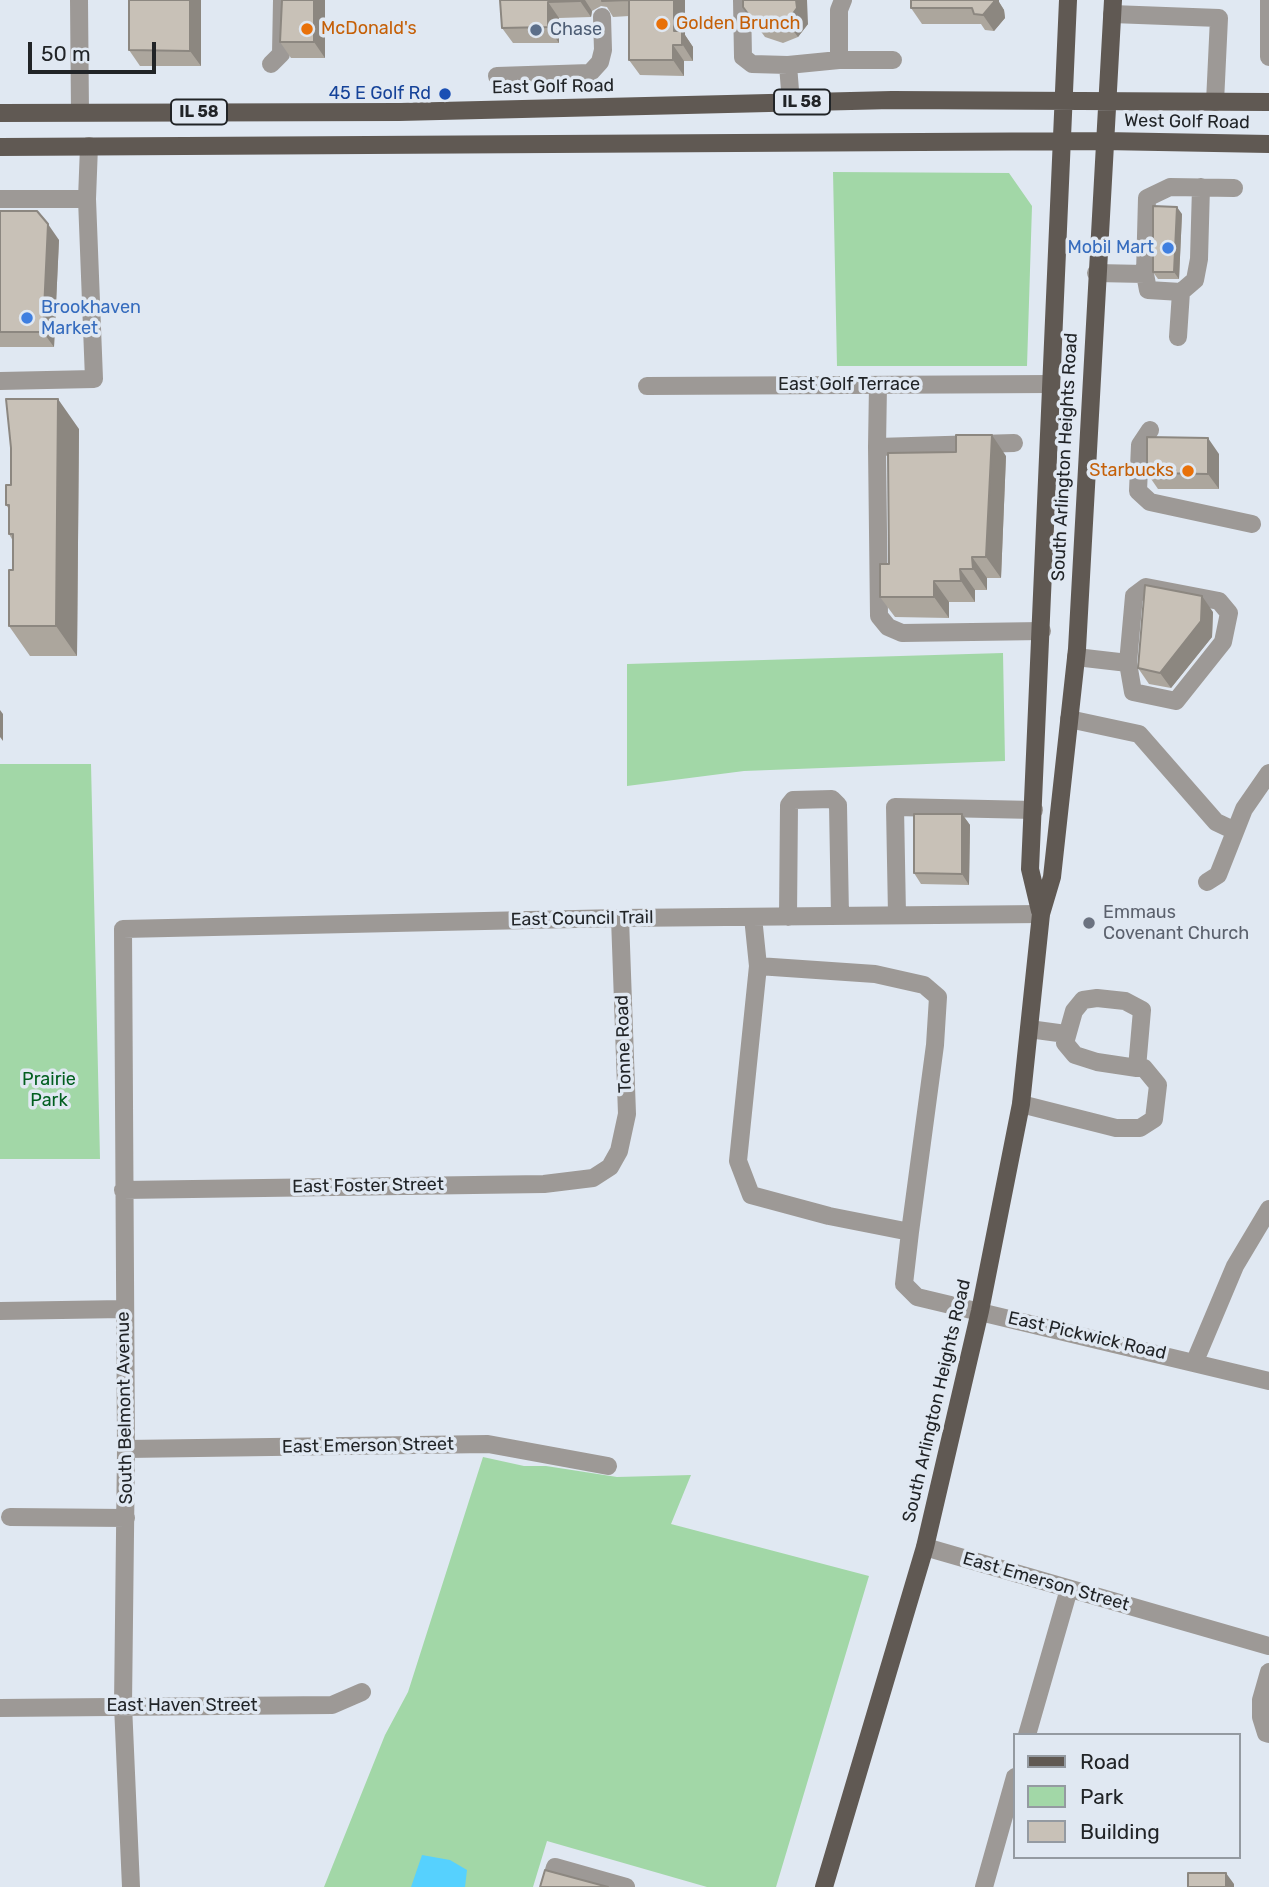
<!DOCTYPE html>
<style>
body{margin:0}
#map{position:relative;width:1269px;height:1887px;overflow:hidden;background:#e0e8f2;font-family:Rubik,sans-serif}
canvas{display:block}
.legend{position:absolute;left:1013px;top:1733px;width:228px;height:126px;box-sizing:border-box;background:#e0e8f2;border:2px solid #949aa1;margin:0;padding:9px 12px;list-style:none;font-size:21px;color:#212427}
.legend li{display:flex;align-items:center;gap:14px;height:35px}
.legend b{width:35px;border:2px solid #949aa1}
.scale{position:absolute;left:28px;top:42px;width:128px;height:32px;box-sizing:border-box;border:4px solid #212427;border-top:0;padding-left:9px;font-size:21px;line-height:24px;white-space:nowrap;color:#212427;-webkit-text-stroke:5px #e0e8f2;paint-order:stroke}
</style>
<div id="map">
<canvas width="1269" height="1887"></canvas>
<ul class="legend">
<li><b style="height:9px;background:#605953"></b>Road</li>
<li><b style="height:19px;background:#a2d7a7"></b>Park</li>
<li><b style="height:19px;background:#c8c1b7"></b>Building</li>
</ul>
<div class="scale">50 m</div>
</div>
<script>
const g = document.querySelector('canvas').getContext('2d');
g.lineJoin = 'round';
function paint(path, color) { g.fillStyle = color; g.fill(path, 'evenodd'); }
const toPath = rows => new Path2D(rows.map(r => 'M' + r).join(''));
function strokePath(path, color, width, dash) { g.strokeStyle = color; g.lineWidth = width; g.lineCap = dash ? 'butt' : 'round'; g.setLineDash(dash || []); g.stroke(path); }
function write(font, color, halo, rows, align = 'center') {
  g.font = font + ' Rubik,sans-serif'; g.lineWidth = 7; g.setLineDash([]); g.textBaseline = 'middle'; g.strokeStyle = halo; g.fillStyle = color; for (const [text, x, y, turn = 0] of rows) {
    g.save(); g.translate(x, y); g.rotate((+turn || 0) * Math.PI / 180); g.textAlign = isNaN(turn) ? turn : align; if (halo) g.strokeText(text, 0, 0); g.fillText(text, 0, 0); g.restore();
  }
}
const green = toPath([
 [833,172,1009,173,1032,206,1027,366,837,366],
 [1003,653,1005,761,744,771,627,786,627,664],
 [0,764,91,764,100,1159,0,1159],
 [483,1457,524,1466,546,1466,617,1477,691,1475,671,1524,869,1576,776,1887,707,1887,547,1841,533,1887,324,1887,385,1735,408,1692]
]);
const water = toPath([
 [422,1855,450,1860,467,1870,465,1887,411,1887]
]);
const minor = toPath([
 [79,0,80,112],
 [742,0,743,57,752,64,788,65,839,60],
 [843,0,839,10,839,60,893,60],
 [1269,0,1269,57],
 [1112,14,1219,18,1215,102],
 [271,64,281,54,282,0],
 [788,65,791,103],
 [497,76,590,73,600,62,603,50,602,17],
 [0,199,87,199,89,146],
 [1096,273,1145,274,1147,198,1170,187,1234,188],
 [1145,274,1148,290,1181,292,1178,337],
 [1181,292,1195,280,1199,259,1201,187],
 [0,381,94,379,87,199],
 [647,386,1051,384],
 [1150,430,1140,445,1138,491,1150,502,1252,524],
 [1014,443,877,447,879,616,888,627,902,633,1042,631],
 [877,447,878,385],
 [1076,657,1128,663,1134,596,1146,587,1219,601,1229,613,1223,642,1176,701,1133,692,1128,663],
 [1069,719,1139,734,1216,822,1235,831],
 [1207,882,1218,875,1244,809,1269,773],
 [897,915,895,807,1034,810],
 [753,917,758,966,738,1161,751,1195,829,1216,910,1232,904,1284,917,1297,1269,1381],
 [788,917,789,805,793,800,832,799,838,805,840,916],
 [758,966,875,974,924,985,938,997,935,1045,910,1232],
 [1029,1029,1066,1034],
 [1021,1104,1116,1128,1140,1128,1154,1119,1158,1085,1144,1068,1137,1068,1097,1062,1075,1055,1065,1043,1074,1011,1083,1000,1097,998,1125,1001,1142,1010,1137,1068],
 [123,1190,544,1184,593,1178,610,1167,619,1151,627,1114,620,918],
 [0,1311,123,1309],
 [1195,1361,1235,1266,1269,1209],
 [126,1449,488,1444,608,1466],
 [10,1517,126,1518],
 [925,1547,1269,1646],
 [1269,1672,1261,1700,1261,1717,1266,1733,1269,1734],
 [0,1708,332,1705,362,1692],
 [1027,1735,1069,1589],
 [131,1887,123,1705,126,1449,123,929,620,918,1041,914],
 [549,1887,555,1867,626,1887],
 [984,1887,1015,1777]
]);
const major = toPath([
 [0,113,399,112,892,100,1269,102],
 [0,147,1104,141,1269,144],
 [1040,911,1030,869,1068,0],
 [824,1887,925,1547,980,1311,1021,1104,1041,914,1052,877,1077,649,1113,0]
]);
const wall = toPath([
 [201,0,201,66,140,66,129,50],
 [325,0,325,58,291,58,280,42],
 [500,0,685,0,685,35,693,47,693,61,684,61,684,76,640,75,629,60,629,16,613,17,607,7,601,6,592,11,591,17,559,18,559,43,513,43,502,28],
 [911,0,999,0,999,2,1004,10,1005,18,994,31,985,30,981,24,922,24,911,8],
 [743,7,808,24,798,37,783,43,765,37],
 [0,211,59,240,54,347,0,347,0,367],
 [1182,214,1179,279,1158,279,1153,272],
 [79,429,77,656,30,656,9,626,13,570,13,541,9,534,9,509,6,505,11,485],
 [1219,454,1219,489,1158,489,1147,473],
 [1006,456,1001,578,987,578,987,590,975,590,975,602,949,602,949,618,895,617,880,597,889,564],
 [1213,612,1212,637,1171,688,1149,684,1138,668],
 [962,814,970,825,969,885,921,884,914,873]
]);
const shadedWall = toPath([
 [190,0,201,0,201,66,190,51],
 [314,0,325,0,325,58,314,42],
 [580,0,585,0,592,11,591,17,580,1],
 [674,0,685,0,685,35,693,47,693,61,674,31],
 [796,0,807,0,808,24,798,37,787,22],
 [993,0,999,0,999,2,1004,10,1005,18,994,31,983,15],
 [548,2,559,18,559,43,548,27],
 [673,45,684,61,684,76,673,60],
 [1177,207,1182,214,1179,279,1174,272],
 [48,224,59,240,54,347,43,332],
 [58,399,79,429,77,656,56,626],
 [992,435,1006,456,1001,578,986,557],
 [1208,438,1219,454,1219,489,1208,474],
 [972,557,987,578,987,590,973,569],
 [960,569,975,590,975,602,961,581],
 [934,581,949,602,949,618,934,597],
 [1202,596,1213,612,1212,637,1171,688,1160,673],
 [0,710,3,714,3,741,0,737],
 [962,814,970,825,969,885,962,874],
 [1226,1873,1234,1884,1234,1887,1226,1887]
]);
const building = toPath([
 [129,0,190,0,190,51,129,50,129,0],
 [282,0,314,0,314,42,280,42,282,0],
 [500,0,580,0,580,1,548,2,548,27,502,28,500,0],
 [602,0,674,0,674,31,682,31,682,45,673,45,673,60,629,60,629,0,602,1,602,0],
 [743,0,796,0,797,8,787,22,772,27,754,22,743,7,743,0],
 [911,0,994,0,994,2,983,15,974,14,972,8,911,8,911,0],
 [1153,206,1177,207,1174,272,1153,272,1153,206],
 [0,211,37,211,48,224,43,332,0,332,0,211],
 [6,399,58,399,56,626,9,626,9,570,13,570,13,534,9,534,9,505,6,505,6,485,11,485,11,448,6,399],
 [956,435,992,435,986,557,972,557,973,569,960,569,961,581,934,581,934,597,880,597,880,564,889,564,888,453,956,452,956,435],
 [1147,437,1208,438,1208,474,1147,473,1147,437],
 [1145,585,1202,596,1201,621,1160,673,1138,668,1145,585],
 [914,814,962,814,962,874,914,873,914,814],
 [545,1870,608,1887,540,1887,545,1870],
 [1188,1873,1226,1873,1226,1887,1188,1887,1188,1873]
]);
const markers = [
 [662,24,7,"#e8710a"],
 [307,29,7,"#e8710a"],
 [536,30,7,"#5c6f8a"],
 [445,94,7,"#1a4fb4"],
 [1168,248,7,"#3f7fe0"],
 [27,318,7,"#3f7fe0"],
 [1188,471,7,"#e8710a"],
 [1089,923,7,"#6b7280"]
];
const shields = [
 [802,102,56],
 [199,112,56]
];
const shieldNames = [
 ["IL 58",802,102],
 ["IL 58",199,112]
];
const foodNames = [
 ["Golden Brunch",676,24],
 ["McDonald's",321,29],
 ["Starbucks",1174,471,"right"]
];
const serviceNames = [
 ["Chase",550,30]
];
const streetNames = [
 ["East Golf Road",553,87,-1],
 ["West Golf Road",1187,122,1],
 ["East Golf Terrace",849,385],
 ["South Arlington Heights Road",1065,457,-87],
 ["East Council Trail",582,919,-1],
 ["Tonne Road",624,1044,-92],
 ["East Foster Street",368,1186,-1],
 ["East Pickwick Road",1087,1336,13],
 ["South Arlington Heights Road",937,1401,-77],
 ["South Belmont Avenue",125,1408,-91],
 ["East Emerson Street",368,1446,-1],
 ["East Emerson Street",1046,1582,16],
 ["East Haven Street",182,1706]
];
const transitNames = [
 ["45 E Golf Rd",431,94]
];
const shopNames = [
 ["Mobil Mart",1154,248],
 ["Brookhaven",41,308,"left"],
 ["Market",41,329,"left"]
];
const worshipNames = [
 ["Emmaus",1103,913],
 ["Covenant Church",1103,934]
];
const parkNames = [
 ["Prairie",49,1080],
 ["Park",49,1101]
];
paint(green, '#a2d7a7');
paint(water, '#56d1fe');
strokePath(minor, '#9d9996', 18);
strokePath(major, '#605953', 18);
paint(wall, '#aca69d');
paint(shadedWall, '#8c8780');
paint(building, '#c8c1b7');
strokePath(building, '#8c8780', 2);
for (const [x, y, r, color] of markers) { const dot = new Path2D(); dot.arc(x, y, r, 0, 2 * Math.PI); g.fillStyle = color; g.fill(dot); strokePath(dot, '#e0e8f2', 2.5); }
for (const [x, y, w] of shields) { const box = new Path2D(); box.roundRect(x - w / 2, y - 12.5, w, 25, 5); g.fillStyle = '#e0e8f2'; g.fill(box); strokePath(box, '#212427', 2); }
write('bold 16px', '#212427', null, shieldNames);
write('18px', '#c56008', '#e0e8f2', foodNames, 'left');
write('18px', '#4e5e75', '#e0e8f2', serviceNames, 'left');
write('18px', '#212427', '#e0e8f2', streetNames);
write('18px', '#164399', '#e0e8f2', transitNames, 'right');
write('18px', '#366cbe', '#e0e8f2', shopNames, 'right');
write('18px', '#5b616d', '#e0e8f2', worshipNames, 'left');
write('18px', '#015e1f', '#e0e8f2', parkNames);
</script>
